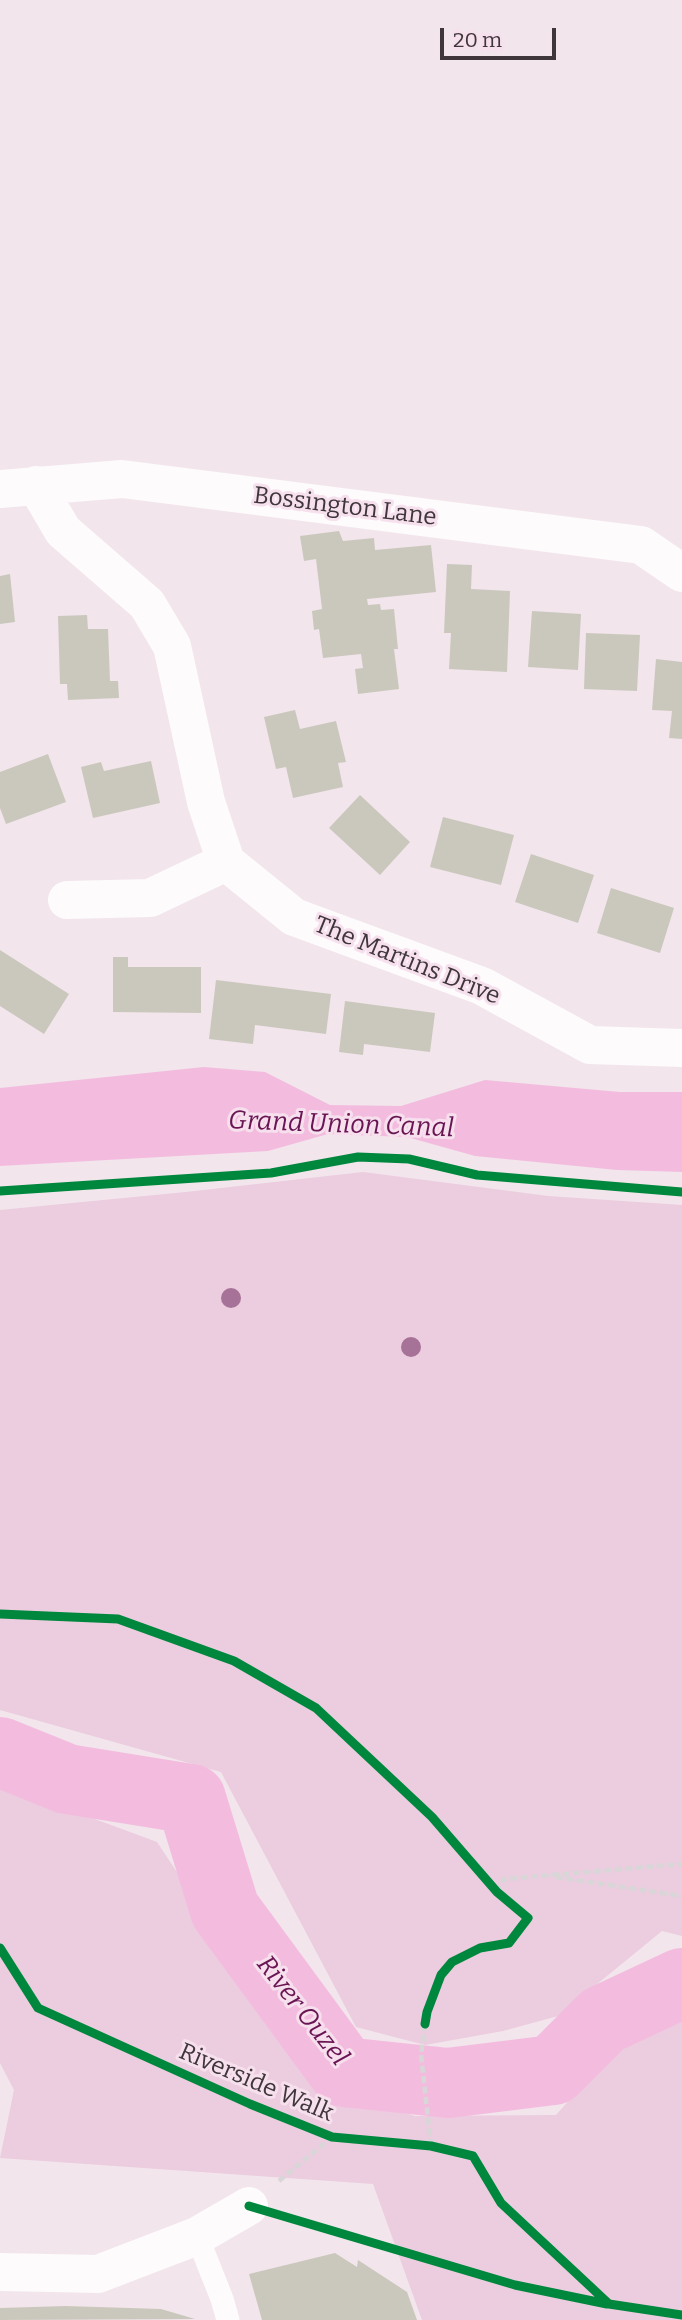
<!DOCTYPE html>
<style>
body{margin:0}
#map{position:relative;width:682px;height:2320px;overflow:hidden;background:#f2e5ec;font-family:Bitter,serif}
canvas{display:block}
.scale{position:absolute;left:440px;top:28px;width:116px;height:32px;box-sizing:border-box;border:4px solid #3f363b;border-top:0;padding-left:9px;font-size:21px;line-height:24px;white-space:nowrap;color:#3f363b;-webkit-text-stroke:5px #f7e0ed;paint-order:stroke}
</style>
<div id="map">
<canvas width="682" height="2320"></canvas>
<div class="scale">20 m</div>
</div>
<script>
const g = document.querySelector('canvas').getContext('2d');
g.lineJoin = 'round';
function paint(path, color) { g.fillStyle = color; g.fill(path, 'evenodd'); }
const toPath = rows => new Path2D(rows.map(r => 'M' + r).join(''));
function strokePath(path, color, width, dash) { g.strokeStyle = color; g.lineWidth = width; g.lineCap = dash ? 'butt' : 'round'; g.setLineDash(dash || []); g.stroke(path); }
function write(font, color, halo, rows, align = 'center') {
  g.font = font + ' Bitter,serif'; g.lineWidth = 6; g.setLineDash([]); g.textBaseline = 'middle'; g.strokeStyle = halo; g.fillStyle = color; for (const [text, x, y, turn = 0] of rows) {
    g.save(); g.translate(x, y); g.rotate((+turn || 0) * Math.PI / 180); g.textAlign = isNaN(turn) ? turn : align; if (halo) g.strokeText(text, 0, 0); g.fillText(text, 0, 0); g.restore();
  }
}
const green = toPath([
 [363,1172,548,1196,682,1205,682,1936,662,1931,558,2016,503,2031,425,2045,356,2027,221,1772,0,1710,0,1210,186,1192],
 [0,1784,157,1842,321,2089,415,2116,556,2115,657,2002,682,2017,682,2320,422,2320,373,2184,0,2158,14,2090,0,2063]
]);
const water = toPath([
 [204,1067,265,1072,330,1105,401,1106,485,1080,620,1092,682,1092,682,1172,617,1170,475,1156,407,1137,328,1134,268,1151,0,1166,0,1088]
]);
const river = toPath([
 [0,1752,67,1779,191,1799,225,1910,344,2072,448,2083,553,2070,603,2020,682,1983]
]);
const building = toPath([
 [339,531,343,541,374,538,375,550,431,545,436,592,367,599,368,605,380,604,381,610,394,609,398,649,394,649,399,689,358,694,355,669,363,668,361,654,323,658,319,629,314,630,312,611,322,609,316,559,304,561,300,536],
 [447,564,472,565,471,589,510,591,507,672,449,669,451,633,444,633],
 [10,574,15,622,0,624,0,576],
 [532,611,581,614,578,670,528,667],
 [87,615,88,629,108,629,110,681,118,681,119,698,68,700,67,684,60,684,58,616],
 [586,633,640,635,637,691,584,689],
 [656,659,682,662,682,739,669,738,672,711,652,710],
 [295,710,300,729,336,721,346,762,338,763,343,787,293,798,286,767,276,769,264,717],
 [48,754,66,802,6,824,0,808,0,772],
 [151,761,160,803,93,818,81,767,101,762,104,771],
 [360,795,410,842,380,875,329,828],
 [443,817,514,835,501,885,430,867],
 [531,854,594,875,578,923,515,902],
 [611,888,674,908,660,953,597,933],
 [0,950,69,994,44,1034,0,1006],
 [113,957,128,957,128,967,201,967,201,1013,113,1012],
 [216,980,331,994,326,1034,255,1025,253,1044,209,1039],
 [345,1001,435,1013,430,1052,364,1044,363,1055,339,1052],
 [335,2253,357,2267,358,2260,407,2292,417,2320,262,2320,249,2274],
 [66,2306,161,2309,195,2319,0,2320,0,2308]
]);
const path = toPath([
 [556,1877,682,1896],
 [497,1892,504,1879,682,1864],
 [425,2024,421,2055,431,2146],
 [279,2181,332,2137]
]);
const service = toPath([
 [197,2236,222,2299,228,2320]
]);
const minor = toPath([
 [36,485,63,531,147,604,172,646,206,802,226,862,294,917,482,986,590,1045,682,1048],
 [0,489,122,479,641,545,682,573],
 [67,900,150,898,226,862],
 [0,2272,98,2274,197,2236,249,2206]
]);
const cycleway = toPath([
 [0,1191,271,1173,358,1157,409,1159,477,1175,682,1192],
 [0,1614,118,1619,234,1661,316,1708,432,1817,497,1892,528,1918,509,1943,480,1948,452,1962,441,1975,427,2012,425,2024],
 [0,1948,38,2008,250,2104,332,2137,431,2146,473,2156,501,2203,609,2304,682,2315],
 [249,2206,515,2285,607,2304]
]);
const trees = [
 [231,1298],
 [411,1347]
];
const streetNames = [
 ["Bossington Lane",345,507,7],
 ["The Martins Drive",407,961,22],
 ["Riverside Walk",256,2083,23]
];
const waterNames = [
 ["Grand Union Canal",341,1125,2],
 ["River Ouzel",302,2011,52]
];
paint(green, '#ecccdf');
paint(water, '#f3bcdf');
strokePath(river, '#f3bcdf', 70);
paint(building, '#cac8bd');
strokePath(path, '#d9d6d8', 4.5, [7, 3.5]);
strokePath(service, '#fdfbfc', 23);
strokePath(minor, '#fdfbfc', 38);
strokePath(cycleway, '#00873e', 9);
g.fillStyle = '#a77297';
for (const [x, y] of trees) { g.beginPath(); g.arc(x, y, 10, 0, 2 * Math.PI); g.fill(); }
write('24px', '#3f363b', '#f7e0ed', streetNames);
write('italic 26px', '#6a1553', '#f7e0ed', waterNames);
</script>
